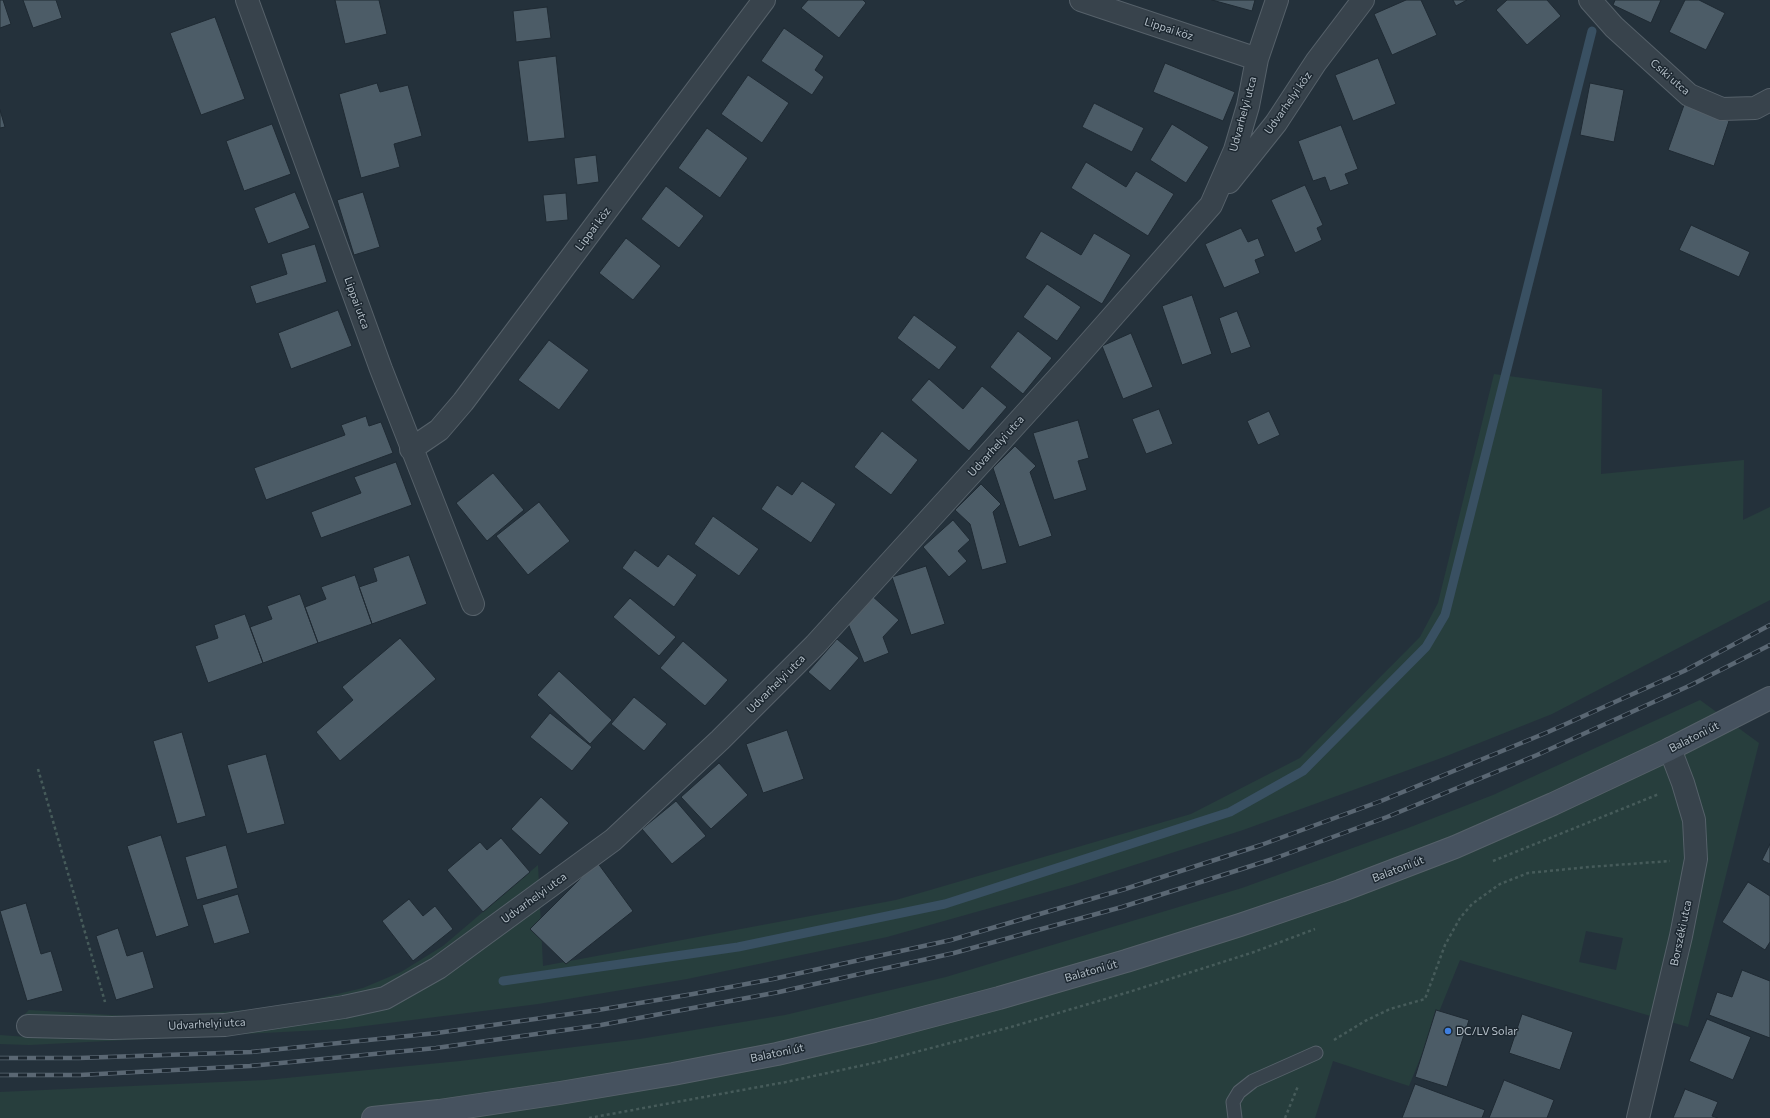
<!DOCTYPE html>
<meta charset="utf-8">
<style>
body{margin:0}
canvas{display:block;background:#24313b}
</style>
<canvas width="1770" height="1118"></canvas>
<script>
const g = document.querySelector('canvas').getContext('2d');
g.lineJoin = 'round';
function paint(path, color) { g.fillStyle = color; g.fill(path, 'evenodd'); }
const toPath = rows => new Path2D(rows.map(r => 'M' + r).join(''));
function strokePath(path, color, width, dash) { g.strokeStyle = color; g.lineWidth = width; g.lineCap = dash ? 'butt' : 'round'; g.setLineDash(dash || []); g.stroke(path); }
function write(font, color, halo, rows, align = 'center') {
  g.font = font + ' Commissioner,sans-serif'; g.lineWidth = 3; g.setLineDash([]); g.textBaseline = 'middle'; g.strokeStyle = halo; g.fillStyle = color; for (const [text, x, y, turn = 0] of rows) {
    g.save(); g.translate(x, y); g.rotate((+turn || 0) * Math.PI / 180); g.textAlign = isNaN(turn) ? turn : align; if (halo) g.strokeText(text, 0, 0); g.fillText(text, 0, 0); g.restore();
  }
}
const green = toPath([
 [1494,374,1602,389,1601,474,1744,460,1743,520,1770,507,1770,600,1552,714,1444,757,1243,830,1072,885,887,937,687,979,538,1004,341,1029,29,1045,0,1044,0,1035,26,1037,23,1016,29,1010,144,1017,278,1008,363,988,401,972,443,946,538,865,543,966,896,900,1191,814,1300,758,1420,637,1438,603],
 [1700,700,1759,743,1688,1027,1460,960,1409,1086,1333,1061,1315,1118,0,1118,0,1092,266,1080,460,1061,640,1039,785,1015,946,977,1242,888,1408,828,1493,795],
 [1586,931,1623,938,1616,970,1579,962]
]);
const stream = toPath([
 [503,981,738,947,945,904,1230,812,1303,771,1426,647,1445,615,1592,31]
]);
const building = toPath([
 [0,0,3,0,11,24,0,28,0,0],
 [23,0,56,0,62,18,33,28,23,0],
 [335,0,379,0,387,34,345,44,335,0],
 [808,0,863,0,866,3,839,38,801,8,808,0],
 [1212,0,1255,0,1252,11,1212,0],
 [1406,0,1421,0,1437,35,1392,55,1374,14,1406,0],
 [1453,0,1467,0,1456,6,1453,0],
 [1507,0,1547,0,1561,16,1527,45,1496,10,1507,0],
 [1615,0,1661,0,1651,23,1613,5,1615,0],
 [1685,0,1699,0,1725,13,1706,50,1669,32,1685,0],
 [547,7,551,38,516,42,513,11,547,7],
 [215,17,245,99,201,115,170,33,215,17],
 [784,28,824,56,815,70,824,77,812,95,761,61,784,28],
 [556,56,565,138,528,142,518,61,556,56],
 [1378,58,1396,104,1353,121,1335,75,1378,58],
 [1165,63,1235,92,1223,121,1153,92,1165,63],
 [748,75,789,103,762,143,721,114,748,75],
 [377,83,380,92,408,85,422,136,394,144,400,167,361,178,339,94,377,83],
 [1590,83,1624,90,1614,142,1580,135,1590,83],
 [1094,103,1144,128,1132,152,1082,127,1094,103],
 [1684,105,1729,121,1714,166,1668,150,1684,105],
 [0,110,5,127,0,128,0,110],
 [272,124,291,174,244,191,226,141,272,124],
 [1172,124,1209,147,1186,183,1150,160,1172,124],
 [1341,125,1358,169,1345,174,1349,184,1330,191,1325,177,1313,181,1298,141,1341,125],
 [707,128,748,158,720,198,678,168,707,128],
 [596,155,599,182,577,185,574,158,596,155],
 [1086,162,1126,187,1136,171,1174,194,1148,236,1071,188,1086,162],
 [1305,185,1323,225,1317,228,1322,240,1295,253,1271,200,1305,185],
 [666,186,704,216,679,248,641,219,666,186],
 [295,192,310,228,268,244,254,208,295,192],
 [363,192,380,247,354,255,337,200,363,192],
 [566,193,568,220,546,222,543,195,566,193],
 [1691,225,1750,252,1739,277,1679,250,1691,225],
 [1241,228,1248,242,1258,238,1265,256,1255,260,1260,273,1224,288,1205,244,1241,228],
 [1041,231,1081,255,1094,233,1131,255,1102,304,1025,258,1041,231],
 [626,238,661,266,633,300,599,273,626,238],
 [315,244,327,282,256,304,250,286,287,274,281,254,315,244],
 [1047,284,1081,307,1057,341,1023,317,1047,284],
 [1192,295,1212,354,1182,365,1162,306,1192,295],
 [338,310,352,346,291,369,278,333,338,310],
 [1237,311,1251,347,1231,354,1219,318,1237,311],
 [914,315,957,347,939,370,897,338,914,315],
 [1018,331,1052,358,1023,394,990,367,1018,331],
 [1131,333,1153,387,1123,399,1102,346,1131,333],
 [549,340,589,370,559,410,518,380,549,340],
 [929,379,963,409,982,386,1007,407,969,451,911,400,929,379],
 [1159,409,1173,444,1146,454,1132,419,1159,409],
 [1269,411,1280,435,1258,445,1247,421,1269,411],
 [366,416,369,426,381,422,393,453,266,500,254,468,345,435,341,425,366,416],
 [1078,420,1089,458,1078,461,1087,490,1054,500,1033,433,1078,420],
 [882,431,918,460,891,495,854,467,882,431],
 [1015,446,1036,466,1030,472,1052,536,1019,547,993,468,1015,446],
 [396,462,412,505,321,538,311,512,361,493,354,477,396,462],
 [493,473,524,510,487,541,456,503,493,473],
 [802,481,836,504,811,543,761,509,777,485,792,495,802,481],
 [981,484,1001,504,993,512,1007,563,982,570,970,524,955,510,981,484],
 [539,502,570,541,528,575,496,536,539,502],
 [713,516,759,549,739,576,694,544,713,516],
 [953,520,970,540,958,551,967,561,949,577,923,547,953,520],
 [635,550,658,567,668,554,697,575,674,607,622,568,635,550],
 [409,555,427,604,372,624,359,587,377,581,373,568,409,555],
 [926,566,945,624,911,635,892,577,926,566],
 [355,575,372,624,318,643,305,607,326,599,321,587,355,575],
 [300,594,318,643,263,663,250,627,272,619,267,606,300,594],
 [871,595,899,620,883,637,889,653,864,663,847,621,871,595],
 [630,598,676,637,659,656,613,617,630,598],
 [245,614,263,663,208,683,195,646,218,638,214,625,245,614],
 [400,638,436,679,340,761,316,732,353,700,342,687,400,638],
 [837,639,859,658,830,691,808,672,837,639],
 [683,641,728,680,705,706,660,668,683,641],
 [559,671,612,720,590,744,537,695,559,671],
 [634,697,667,724,644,751,611,724,634,697],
 [550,713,592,747,572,771,530,737,550,713],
 [787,730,804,779,763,793,746,744,787,730],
 [182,732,206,816,177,824,153,741,182,732],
 [266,754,285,824,247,834,227,765,266,754],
 [719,763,748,795,711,829,681,797,719,763],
 [541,797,569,823,540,855,511,829,541,797],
 [676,801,706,836,672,864,642,829,676,801],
 [161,835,189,926,156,937,127,846,161,835],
 [501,838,530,872,483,912,447,870,480,842,487,850,501,838],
 [1770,844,1770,864,1762,860,1770,844],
 [226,845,238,888,197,900,185,857,226,845],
 [597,862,633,911,566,964,530,929,597,862],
 [1748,882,1770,896,1770,942,1765,950,1722,922,1748,882],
 [238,894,250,933,214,944,202,905,238,894],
 [409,899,423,916,435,906,453,929,413,961,382,921,409,899],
 [26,903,41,954,51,951,63,991,27,1001,0,911,26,903],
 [118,928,127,956,143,951,154,988,116,1000,96,936,118,928],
 [1742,970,1770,981,1770,1038,1709,1015,1717,992,1732,997,1742,970],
 [1436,1010,1469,1020,1447,1087,1415,1077,1436,1010],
 [1522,1014,1573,1032,1560,1070,1509,1053,1522,1014],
 [1707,1019,1751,1037,1733,1080,1689,1061,1707,1019],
 [1504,1080,1554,1100,1547,1118,1489,1118,1504,1080],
 [1415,1084,1485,1110,1482,1118,1402,1118,1415,1084],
 [1685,1089,1718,1102,1712,1116,1718,1118,1673,1118,1685,1089]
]);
const path = toPath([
 [38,769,105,1002],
 [1493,861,1659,794],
 [1334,1040,1365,1021,1390,1009,1425,999,1445,945,1460,918,1472,904,1500,884,1528,873,1589,867,1670,861],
 [589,1118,786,1082,878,1062,1011,1027,1129,992,1254,952,1315,929],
 [1285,1118,1298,1086]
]);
const service = toPath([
 [1235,1118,1233,1102,1239,1092,1253,1081,1316,1053]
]);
const minor = toPath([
 [247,0,381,369,473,604],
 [1081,0,1257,59],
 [1590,0,1614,27,1689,95,1722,109,1755,108,1770,100],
 [1229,182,1276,123,1316,62,1363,0],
 [411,449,439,430,463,402,764,0],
 [28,1026,112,1028,225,1025,344,1007,385,998,438,968,613,840,720,740,815,645,1069,366,1211,205,1235,150,1248,106,1257,59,1277,0],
 [1638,1118,1681,936,1696,859,1694,820,1683,783,1670,749]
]);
const secondary = toPath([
 [373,1118,439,1111,560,1093,673,1074,777,1054,874,1031,999,998,1126,961,1240,925,1340,891,1455,847,1553,804,1670,749,1770,698]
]);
const rail = toPath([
 [0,1058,79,1058,251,1052,437,1033,598,1010,693,994,773,979,951,940,1125,889,1261,845,1381,801,1548,732,1684,671,1770,625],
 [0,1075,80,1075,250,1066,436,1048,601,1025,779,992,954,953,1122,907,1273,859,1387,817,1537,755,1691,685,1770,645]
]);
const markers = [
 [1448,1031,4,"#3f7fe0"]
];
const streetNames = [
 ["Lippai köz",1169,29,18],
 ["Csiki utca",1670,77,41],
 ["Udvarhelyi köz",1288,103,-55],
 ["Udvarhelyi utca",1243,114,-75],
 ["Lippai köz",593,229,-53],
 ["Lippai utca",357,303,70],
 ["Udvarhelyi utca",996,446,-48],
 ["Udvarhelyi utca",776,684,-45],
 ["Balatoni út",1694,737,-27],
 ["Balatoni út",1398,869,-21],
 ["Udvarhelyi utca",534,898,-36],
 ["Borszéki utca",1681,933,-78],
 ["Balatoni út",1091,971,-16],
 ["Udvarhelyi utca",207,1024,-3],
 ["Balatoni út",777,1053,-12]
];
const poiNames = [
 ["DC/LV Solar",1456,1031]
];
paint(green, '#273e3d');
strokePath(stream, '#395062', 9);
paint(building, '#4c5c67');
strokePath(building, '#1f2a33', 1);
strokePath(service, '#56616a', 15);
strokePath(minor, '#56616a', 24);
strokePath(secondary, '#56616a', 24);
strokePath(path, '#465b5a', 2.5, [3, 3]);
strokePath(service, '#38434c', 13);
strokePath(minor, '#38434c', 22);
strokePath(secondary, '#46525f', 22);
strokePath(rail, '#5a6773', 4.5);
strokePath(rail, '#1d2831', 3, [9]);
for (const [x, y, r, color] of markers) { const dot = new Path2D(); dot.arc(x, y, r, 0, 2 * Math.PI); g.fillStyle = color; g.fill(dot); strokePath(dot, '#1d2831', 1.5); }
write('11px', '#b3bec7', '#1d2831', streetNames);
write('11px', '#b3bec7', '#1d2831', poiNames, 'left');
</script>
